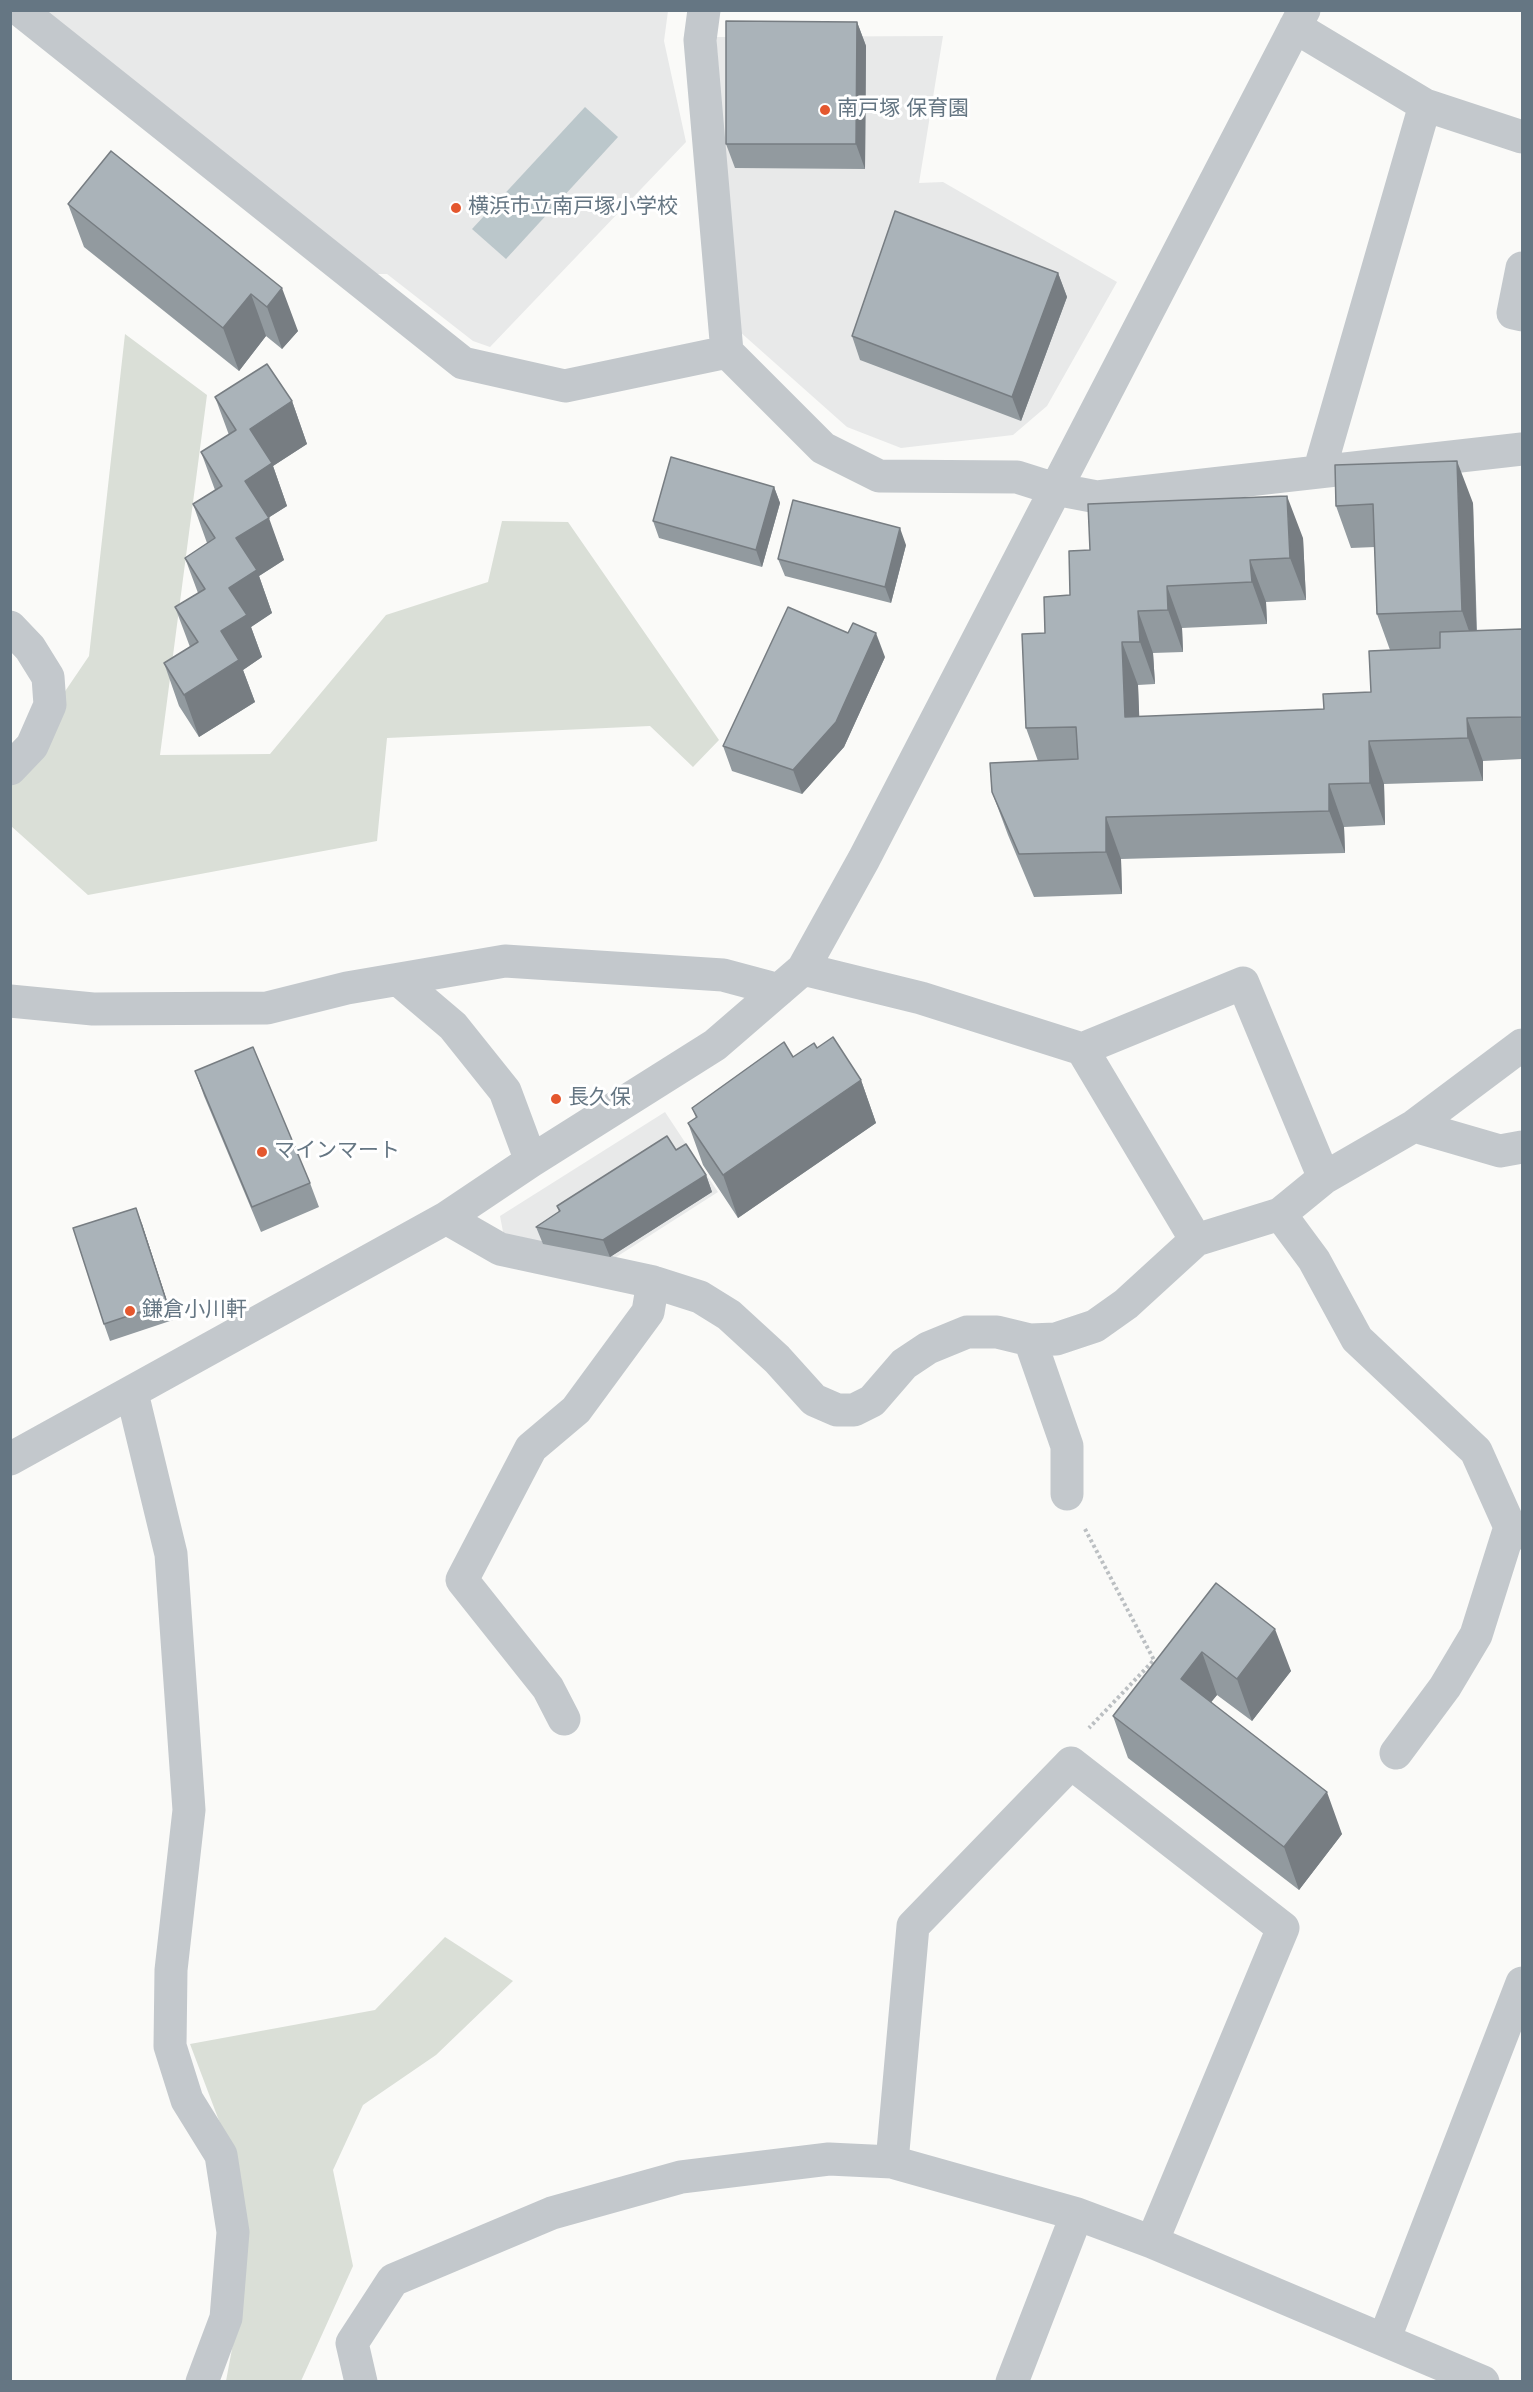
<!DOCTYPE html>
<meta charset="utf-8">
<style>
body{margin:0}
#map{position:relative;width:1533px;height:2392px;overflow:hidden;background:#fafaf8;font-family:Jost,sans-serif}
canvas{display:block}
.frame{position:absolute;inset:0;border:12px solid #657683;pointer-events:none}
</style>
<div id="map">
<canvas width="1533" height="2392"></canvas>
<div class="frame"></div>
</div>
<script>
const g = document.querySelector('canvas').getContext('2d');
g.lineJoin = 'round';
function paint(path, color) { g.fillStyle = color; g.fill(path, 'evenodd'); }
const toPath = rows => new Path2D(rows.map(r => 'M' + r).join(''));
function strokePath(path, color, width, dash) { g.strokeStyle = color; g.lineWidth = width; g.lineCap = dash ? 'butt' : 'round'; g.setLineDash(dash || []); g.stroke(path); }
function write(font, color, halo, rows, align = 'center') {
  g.font = font + ' Jost,"Noto Sans JP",sans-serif'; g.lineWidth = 6; g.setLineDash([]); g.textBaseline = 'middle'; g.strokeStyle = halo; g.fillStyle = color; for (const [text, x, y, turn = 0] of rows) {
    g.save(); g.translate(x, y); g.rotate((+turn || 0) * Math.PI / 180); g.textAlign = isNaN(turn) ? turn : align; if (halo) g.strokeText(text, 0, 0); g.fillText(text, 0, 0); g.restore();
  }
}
const built = toPath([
 [40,11,668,11,664,41,686,142,490,347,473,341,387,274,373,274],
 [943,36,919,183,943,182,1117,282,1047,406,1013,435,901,448,847,427,739,331,716,37],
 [665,1112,718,1192,610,1261,504,1237,500,1216]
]);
const green = toPath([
 [125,334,207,395,160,755,270,754,386,615,488,582,502,521,568,522,719,740,693,767,650,726,387,738,377,841,88,895,11,826,11,771,89,656],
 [445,1937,513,1981,436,2055,363,2105,333,2170,353,2266,301,2381,226,2381,245,2279,238,2171,190,2044,375,2010]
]);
const water = toPath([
 [585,107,618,137,506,259,472,229]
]);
const path = toPath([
 [1085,1529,1154,1660,1089,1728]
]);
const minor = toPath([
 [20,10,463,363,565,386,727,352,823,448,879,476,1017,477,1055,489,1097,497,1522,449],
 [704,10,700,40,727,352],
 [1295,27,1425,105,1522,137],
 [1522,268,1513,313,1522,315],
 [1319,472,1425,105],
 [10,627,30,648,48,677,50,705,32,746,10,769],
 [803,969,921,998,1082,1049,1196,1240],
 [400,981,453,1026,505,1091,531,1161],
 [10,1001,93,1009,267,1008,347,988,505,961,723,975,779,990],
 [1082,1049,1243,983,1324,1178],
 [1414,1126,1500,1151,1522,1147],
 [1280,1214,1314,1260,1357,1339,1476,1451,1510,1527,1522,1533],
 [446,1218,500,1249,653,1282,700,1297,729,1315,777,1359,814,1400,837,1410,854,1410,872,1401,904,1364,928,1348,967,1332,997,1332,1030,1340,1056,1339,1095,1326,1126,1304,1196,1240,1280,1214,1324,1178,1414,1126,1522,1045],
 [1030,1340,1067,1446,1067,1494],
 [132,1393,171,1554,189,1810,171,1970,170,2046,187,2100,221,2155,233,2232,226,2318,202,2382],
 [10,1459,446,1218,531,1161,715,1045,803,969,864,859,1304,10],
 [564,1719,548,1688,462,1580,531,1448,576,1410,648,1312,653,1282],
 [1396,1753,1445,1687,1476,1635,1510,1527],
 [892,2162,913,1926,1071,1763,1283,1928,1152,2242],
 [1384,2340,1522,1983],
 [361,2382,352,2343,393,2280,552,2213,681,2177,829,2159,892,2162,1077,2214,1152,2242,1483,2382],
 [1012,2382,1077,2214]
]);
const wall = toPath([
 [857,22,866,46,865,169,735,168,726,144],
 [111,151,298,331,282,349,266,336,239,371,84,247,68,204],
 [1058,273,1067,297,1021,421,860,360,852,336],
 [215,397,292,401,307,444,273,466,287,506,268,518,284,560,259,576,272,613,251,627,262,657,243,670,255,702,199,737,179,706,164,663,190,647,175,607,198,593,185,558,207,543,193,504,215,490,201,452,229,435],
 [1335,465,1473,503,1477,631,1522,629,1522,759,1483,761,1483,781,1384,784,1385,825,1344,827,1345,853,1121,859,1122,894,1034,897,1008,835,992,792,1038,761,1026,728,1045,633,1070,595,1303,538,1306,600,1266,602,1267,624,1182,628,1183,652,1153,653,1155,684,1138,685,1139,717,1324,709,1371,692,1390,650,1377,614,1375,547,1351,548,1336,506],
 [774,487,780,503,762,567,659,538,653,521],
 [906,545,891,603,785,576,778,559],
 [885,657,844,747,802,794,732,771,723,746],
 [817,1048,861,1080,876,1123,738,1218,703,1165,688,1123,696,1118,692,1108,793,1057],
 [195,1071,310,1183,319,1207,261,1232,204,1096],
 [676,1150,706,1175,712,1192,610,1257,543,1244,536,1227,559,1212,557,1206],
 [142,1224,173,1320,110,1341,104,1324],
 [1216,1583,1291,1671,1252,1721,1217,1695,1211,1702,1342,1834,1299,1890,1128,1758,1113,1716]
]);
const shadedWall = toPath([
 [857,22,866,46,865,169,856,144],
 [1058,273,1067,297,1021,421,1012,397],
 [282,288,298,331,282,349,267,307],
 [251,294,266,336,239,371,223,328],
 [292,401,307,444,273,466,287,506,260,523,245,481,250,429],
 [1457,461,1473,503,1477,654,1462,611],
 [774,487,780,503,762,567,756,550],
 [1287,496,1303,538,1306,600,1290,558],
 [269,518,284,560,259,576,272,613,251,627,262,657,243,670,255,702,199,737,184,695,221,631,229,588,236,538],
 [900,528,906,545,891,603,885,587],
 [1250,560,1266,602,1267,624,1252,582],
 [1167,586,1182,628,1183,652,1168,610],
 [1138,611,1153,653,1155,684,1140,642],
 [876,633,885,657,844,747,802,794,793,770],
 [1122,642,1138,685,1141,760,1125,717],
 [1467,718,1483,761,1483,781,1468,738],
 [1369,741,1384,784,1385,825,1370,783],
 [1329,784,1344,827,1345,853,1329,811],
 [1106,817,1121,859,1122,894,1106,852],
 [861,1080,876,1123,738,1218,723,1175],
 [706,1175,712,1192,610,1257,603,1240],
 [136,1208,142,1224,173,1320,167,1303],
 [1275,1629,1291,1671,1252,1721,1237,1679],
 [1202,1652,1217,1695,1196,1721,1181,1679],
 [1327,1792,1342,1834,1299,1890,1284,1847]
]);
const building = toPath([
 [726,21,857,22,856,144,726,144,726,21],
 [111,151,282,288,267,307,251,294,223,328,68,204,111,151],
 [895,211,1058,273,1012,397,852,336,895,211],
 [267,364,292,401,250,429,272,463,245,481,269,518,236,538,257,570,229,588,247,615,221,631,239,660,184,695,164,663,198,642,175,607,205,589,185,558,215,538,193,504,222,486,201,452,236,430,215,397,267,364],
 [671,457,774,487,756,550,653,521,671,457],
 [1457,461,1462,611,1377,614,1373,504,1336,506,1335,465,1457,461],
 [1287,496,1290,558,1250,560,1252,582,1167,586,1168,610,1138,611,1140,642,1122,642,1125,717,1324,709,1323,694,1371,692,1369,651,1440,648,1440,632,1522,629,1522,717,1467,718,1468,738,1369,741,1370,783,1329,784,1329,811,1106,817,1106,852,1019,854,992,792,990,763,1078,759,1076,727,1026,728,1022,634,1045,633,1044,597,1070,595,1069,551,1090,550,1088,504,1287,496],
 [793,500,900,528,885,587,778,559,793,500],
 [788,607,848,633,853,623,876,633,836,722,793,770,723,746,788,607],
 [833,1037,861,1080,723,1175,688,1123,697,1117,692,1108,784,1042,793,1057,814,1043,817,1048,833,1037],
 [253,1047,310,1183,252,1207,195,1071,253,1047],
 [667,1136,676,1150,686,1144,706,1175,603,1240,536,1227,560,1211,557,1206,667,1136],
 [136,1208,167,1303,104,1324,73,1228,136,1208],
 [1216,1583,1275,1629,1237,1679,1202,1652,1181,1679,1327,1792,1284,1847,1113,1716,1216,1583]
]);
const markers = [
 [825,110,6,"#e4572e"],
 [456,208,6,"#e4572e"],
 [556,1099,6,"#e4572e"],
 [262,1152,6,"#e4572e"],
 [130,1311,6,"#e4572e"]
];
const poiNames = [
 ["南戸塚 保育園",837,110],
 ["横浜市立南戸塚小学校",468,208],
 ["長久保",568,1099],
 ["マインマート",274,1152],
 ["鎌倉小川軒",142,1311]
];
paint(built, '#e8e9e9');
paint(green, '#dadfd7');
paint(water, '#bbc7cb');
strokePath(path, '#bbbfc2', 4, [3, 3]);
strokePath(minor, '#c3c8cc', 33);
paint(wall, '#929a9f');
paint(shadedWall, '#777d82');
paint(building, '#aab3b9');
strokePath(building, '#777d82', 1.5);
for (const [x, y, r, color] of markers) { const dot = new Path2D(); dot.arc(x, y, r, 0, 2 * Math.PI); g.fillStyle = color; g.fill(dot); strokePath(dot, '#fff', 2); }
write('21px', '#657683', '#fff', poiNames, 'left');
</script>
